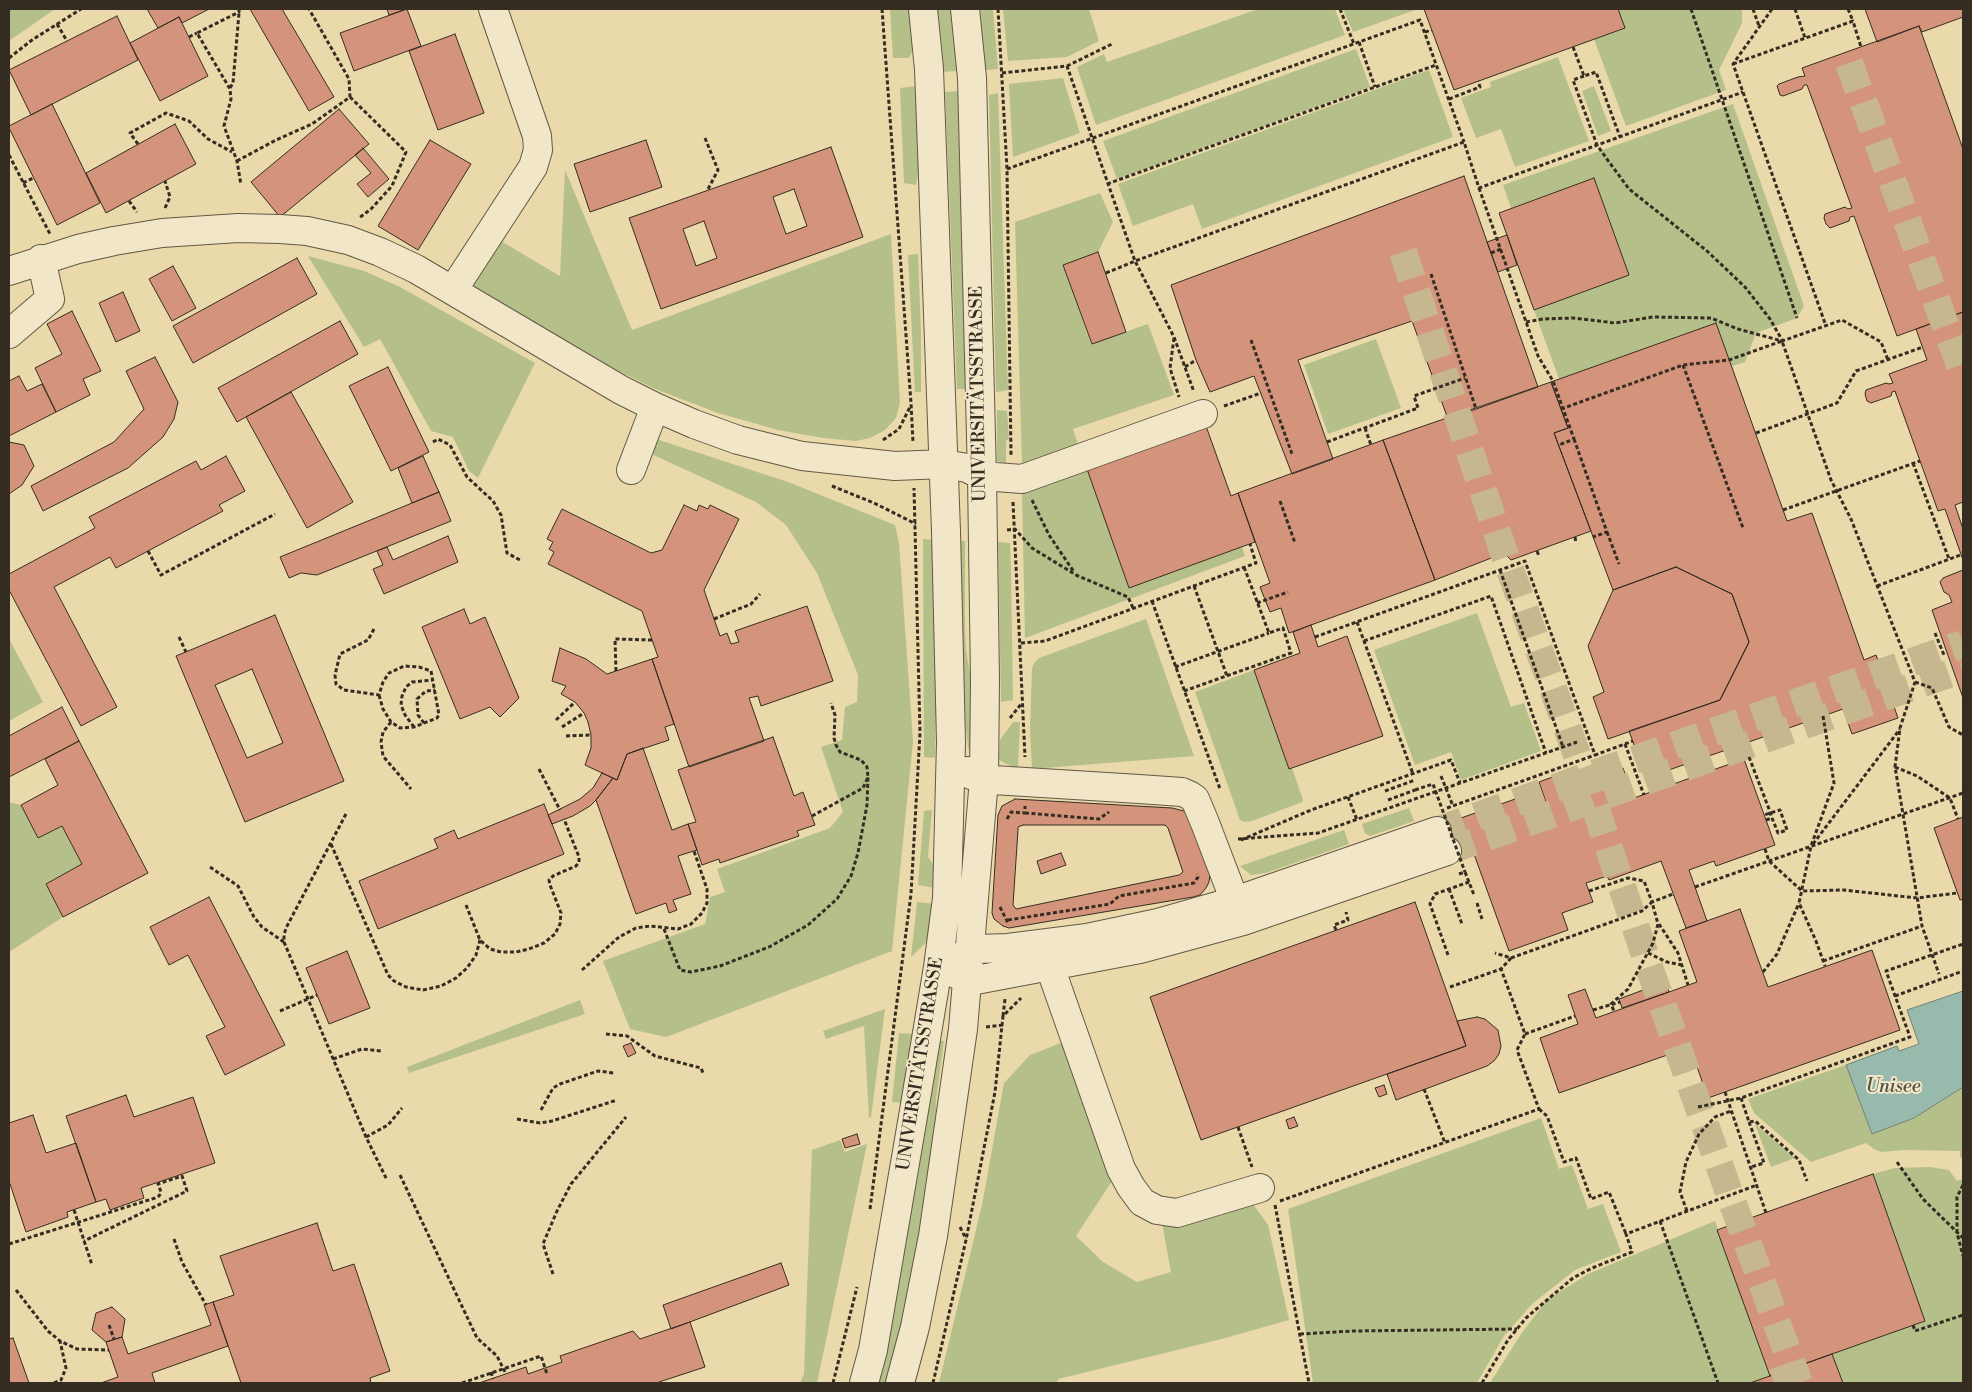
<!DOCTYPE html>
<meta charset="utf-8">
<style>
body{margin:0}
#map{position:relative;width:1972px;height:1392px;overflow:hidden;background:#ead9aa;font-family:"Libre Bodoni",serif}
canvas{display:block}
.frame{position:absolute;inset:0;border:10px solid #362d22;pointer-events:none}
</style>
<div id="map">
<canvas width="1972" height="1392"></canvas>
<div class="frame"></div>
</div>
<script>
const g = document.querySelector('canvas').getContext('2d');
g.lineJoin = 'round';
function paint(path, color) { g.fillStyle = color; g.fill(path, 'evenodd'); }
const toPath = rows => new Path2D(rows.map(r => 'M' + r).join(''));
function strokePath(path, color, width, dash) { g.strokeStyle = color; g.lineWidth = width; g.lineCap = dash ? 'butt' : 'round'; g.setLineDash(dash || []); g.stroke(path); }
function write(font, color, halo, rows, align = 'center') {
  g.font = font + ' "Libre Bodoni",serif'; g.lineWidth = 4; g.setLineDash([]); g.textBaseline = 'middle'; g.strokeStyle = halo; g.fillStyle = color; for (const [text, x, y, turn = 0] of rows) {
    g.save(); g.translate(x, y); g.rotate((+turn || 0) * Math.PI / 180); g.textAlign = isNaN(turn) ? turn : align; if (halo) g.strokeText(text, 0, 0); g.fillText(text, 0, 0); g.restore();
  }
}
const green = toPath([
 [9,9,55,9,9,41],
 [890,9,911,9,914,48,909,58,893,58],
 [937,9,953,9,958,71,940,72],
 [980,9,993,9,998,69,984,70],
 [1003,9,1089,9,1099,41,1067,57,1008,61],
 [1258,9,1335,9,1345,35,1096,125,1077,67,1104,54,1107,62],
 [1343,9,1418,9,1353,32],
 [1618,9,1742,9,1742,23,1719,70,1726,90,1626,126,1594,39,1624,28],
 [1356,49,1370,87,1117,179,1103,141],
 [1558,57,1589,141,1515,167,1501,129,1476,138,1461,98,1491,87,1490,82],
 [1429,70,1453,137,1202,229,1193,204,1133,226,1118,184],
 [1063,78,1080,133,1013,157,1009,84],
 [917,86,923,145,916,185,904,183,900,88],
 [1594,86,1611,131,1598,136,1582,91],
 [961,91,970,389,957,389,945,92],
 [998,93,1008,390,996,392,989,95],
 [1733,104,1804,306,1797,318,1756,333,1745,362,1732,366,1715,323,1559,379,1534,310,1629,275,1594,178,1511,208,1503,185],
 [565,170,632,330,891,234,900,403,896,418,885,430,870,438,856,441,823,438,778,430,718,413,655,389,602,363,472,286,499,240,560,276],
 [1100,193,1113,222,1098,252,1063,265,1091,344,1148,324,1174,395,1073,429,1078,444,1022,464,1015,222],
 [918,254,921,333,921,392,915,392,908,255],
 [308,256,364,271,400,287,535,363,478,478,469,471,453,437,431,431,380,339,364,347],
 [1376,339,1401,408,1328,434,1304,365],
 [997,410,1007,411,1009,438,1006,441,1006,463,997,461],
 [656,439,788,482,895,525,899,543,913,741,892,951,666,1037,630,1029,603,961,705,924,710,897,725,892,717,869,830,828,843,812,821,747,842,740,845,707,857,702,858,675,817,573,786,525,756,502,649,453],
 [1087,469,1129,588,1242,547,1245,556,1025,638,1022,492],
 [923,539,935,540,937,654,935,758,924,757],
 [961,541,965,541,965,628,966,650,972,685,974,755,970,754,968,747,960,676,959,637],
 [998,542,1010,543,1011,571,1013,700,1001,702],
 [1477,613,1511,707,1524,703,1541,751,1461,780,1451,752,1415,765,1374,650],
 [1146,619,1194,756,1032,769,1030,728,1032,669,1034,663,1039,658],
 [9,639,43,702,9,721],
 [1254,670,1289,769,1292,768,1303,800,1302,802,1252,821,1244,822,1240,820,1195,692],
 [1013,722,1020,722,1018,767,1013,767,999,760,1000,740],
 [9,802,21,805,38,838,62,826,82,864,46,884,63,917,9,952],
 [1409,808,1414,821,1370,836,1365,833,1362,824],
 [932,810,928,857,938,871,936,888,918,885,924,811],
 [1344,830,1349,844,1266,873,1251,875,1240,866],
 [917,902,936,904,936,933,911,957],
 [580,1000,585,1014,409,1073,407,1067],
 [885,1009,871,1117,869,1118,864,1026,826,1039,823,1031],
 [899,1033,912,1034,904,1103,892,1102],
 [934,1040,944,1041,936,1100,937,1141,893,1383,876,1383],
 [1066,1041,1114,1178,1076,1236,1103,1262,1137,1282,1171,1272,1162,1223,1248,1197,1268,1225,1289,1320,1218,1340,1058,1379,1057,1383,939,1383,982,1205,1004,1083,1030,1055],
 [1846,1065,1872,1134,1914,1118,1963,1087,1963,1157,1960,1158,1960,1151,1905,1150,1881,1152,1874,1149,1866,1143,1811,1162,1754,1113,1748,1099],
 [1541,1118,1559,1169,1572,1165,1588,1209,1603,1204,1621,1252,1575,1270,1532,1304,1504,1336,1477,1383,1313,1383,1288,1209],
 [1755,1124,1795,1158,1771,1167],
 [840,1140,845,1152,867,1144,817,1383,800,1383,804,1374,812,1150],
 [1930,1167,1949,1170,1957,1181,1963,1179,1963,1383,1843,1383,1832,1354,1925,1321,1873,1174,1895,1168],
 [1715,1221,1770,1376,1750,1383,1490,1383,1521,1334,1547,1300,1588,1274]
]);
const water = toPath([
 [1963,991,1963,1087,1914,1118,1872,1134,1846,1065,1897,1046,1899,1051,1919,1044,1907,1010,1963,991]
]);
const building = toPath([
 [147,9,209,9,182,23,179,17,158,28,147,9],
 [250,9,282,9,334,97,309,111,250,9],
 [387,9,406,9,389,15,387,9],
 [407,9,421,46,354,71,340,33,407,9],
 [1424,9,1618,9,1625,28,1454,90,1424,9],
 [1865,9,1963,9,1963,17,1922,32,1919,26,1877,42,1865,9],
 [117,16,138,60,31,115,9,70,117,16],
 [179,17,208,76,160,101,130,43,179,17],
 [1919,26,1963,149,1963,312,1897,336,1854,216,1850,217,1849,221,1830,228,1826,224,1824,218,1825,214,1845,207,1848,209,1852,208,1807,85,1804,85,1802,89,1783,96,1780,95,1777,86,1779,84,1798,77,1805,76,1802,68,1919,26],
 [455,34,484,113,438,130,409,51,455,34],
 [52,104,100,203,57,225,9,128,9,126,52,104],
 [339,109,369,144,280,217,251,182,339,109],
 [175,124,196,164,106,213,86,173,175,124],
 [430,140,471,164,418,250,378,226,430,140],
 [646,140,662,187,590,212,574,164,646,140],
 [831,147,863,237,661,309,629,218,831,147],
 [794,189,807,226,786,234,773,197,794,189],
 [704,221,717,258,696,266,683,229,704,221],
 [363,148,389,179,368,197,357,184,371,173,355,155,363,148],
 [1464,176,1538,387,1448,419,1412,321,1298,360,1333,459,1292,474,1254,376,1210,392,1196,360,1171,285,1464,176],
 [1594,178,1629,275,1534,310,1499,213,1594,178],
 [1507,235,1517,265,1498,272,1487,242,1507,235],
 [1098,252,1126,332,1092,344,1063,265,1098,252],
 [297,258,317,294,193,363,173,326,297,258],
 [173,266,196,308,172,321,149,279,173,266],
 [123,292,140,331,116,342,99,303,123,292],
 [72,311,101,371,83,379,90,395,56,412,35,368,62,354,47,324,72,311],
 [1963,312,1963,502,1955,505,1963,529,1963,560,1945,509,1938,511,1895,391,1892,392,1891,396,1871,403,1867,401,1865,394,1866,390,1886,383,1889,384,1893,383,1889,374,1927,360,1916,329,1963,312],
 [340,321,358,354,237,422,218,388,340,321],
 [1716,323,1787,521,1812,513,1864,660,1876,655,1898,718,1852,734,1843,709,1646,778,1629,731,1720,700,1749,642,1732,594,1676,567,1613,590,1554,433,1568,428,1551,382,1716,323],
 [155,357,178,402,174,419,163,437,128,468,43,511,31,486,114,442,144,409,126,371,155,357],
 [388,367,429,452,391,471,349,386,388,367],
 [19,376,27,391,42,384,56,412,9,436,9,381,19,376],
 [1551,382,1568,428,1554,433,1591,531,1511,560,1504,553,1435,580,1383,440,1551,382],
 [291,392,353,502,307,528,246,417,291,392],
 [1206,426,1231,496,1238,493,1255,542,1129,588,1087,469,1206,426],
 [1383,440,1435,580,1289,633,1281,608,1270,612,1260,587,1270,583,1238,493,1383,440],
 [9,442,24,445,34,466,22,485,9,494,9,442],
 [226,456,245,491,219,505,223,511,116,568,110,557,54,587,117,707,81,726,9,590,9,574,95,528,89,517,196,461,201,470,226,456],
 [423,456,439,492,412,503,398,468,423,456],
 [439,492,451,521,317,575,301,573,289,578,280,557,439,492],
 [684,505,697,511,699,505,708,509,710,505,739,519,704,590,720,636,727,633,731,644,739,642,735,631,807,606,833,681,761,706,758,696,749,698,764,741,689,767,652,659,658,657,642,611,548,564,554,552,549,549,553,542,547,539,562,509,651,553,662,550,684,505],
 [448,536,458,562,384,594,373,569,383,565,377,551,387,547,393,560,448,536],
 [1676,567,1732,594,1749,642,1720,700,1608,739,1593,697,1604,692,1588,646,1613,590,1676,567],
 [1963,570,1963,698,1932,610,1952,602,1949,595,1944,592,1940,582,1943,578,1963,570],
 [464,609,470,624,485,617,519,698,500,717,490,707,460,719,422,627,464,609],
 [275,615,344,781,245,822,176,656,275,615],
 [252,669,283,743,247,758,215,685,252,669],
 [1311,625,1318,647,1347,636,1383,736,1289,769,1254,670,1300,653,1293,632,1311,625],
 [560,648,586,659,607,674,652,659,674,724,665,727,669,740,627,754,617,780,585,765,591,748,591,735,588,722,584,713,575,702,561,694,566,686,552,681,560,648],
 [62,707,79,741,9,777,9,736,62,707],
 [773,737,794,796,803,792,815,825,797,831,799,836,720,863,719,859,702,865,688,824,696,822,678,770,773,737],
 [79,741,148,873,63,917,46,884,82,864,62,826,38,838,21,805,58,785,45,759,79,741],
 [643,748,672,830,688,824,697,850,678,856,691,894,673,900,677,910,669,913,666,903,636,914,596,800,613,778,617,780,627,754,643,748],
 [1744,759,1775,845,1716,866,1714,861,1689,870,1707,921,1686,928,1661,861,1609,880,1607,876,1586,883,1593,902,1562,913,1568,930,1509,951,1461,818,1518,798,1524,814,1547,805,1539,782,1566,772,1568,777,1593,768,1597,778,1623,768,1634,798,1744,759],
 [602,773,613,778,596,800,590,806,573,816,552,824,548,815,580,799,593,788,602,773],
 [1015,799,1172,808,1184,811,1188,815,1210,874,1209,882,1206,888,1200,895,1193,897,1009,928,1003,926,994,919,992,913,998,815,1002,806,1015,799],
 [1023,825,1165,825,1168,828,1183,872,1179,875,1016,909,1013,905,1018,830,1018,827,1023,825],
 [544,804,564,854,378,929,359,881,438,848,434,839,443,835,454,830,458,839,544,804],
 [1963,817,1963,899,1960,900,1934,828,1963,817],
 [1061,853,1066,865,1041,874,1037,861,1061,853],
 [209,897,285,1045,225,1075,206,1036,225,1027,188,955,169,965,150,927,209,897],
 [1415,902,1466,1046,1201,1140,1150,997,1415,902],
 [1740,909,1768,987,1872,950,1900,1030,1708,1098,1690,1047,1559,1093,1540,1038,1578,1024,1568,995,1585,989,1596,1018,1697,982,1679,931,1740,909],
 [347,951,370,1008,329,1024,306,968,347,951],
 [1665,982,1669,992,1622,1008,1619,999,1665,982],
 [1477,1017,1485,1019,1498,1030,1501,1046,1499,1054,1494,1061,1487,1066,1396,1100,1387,1074,1466,1046,1457,1021,1477,1017],
 [631,1043,636,1053,628,1057,623,1046,631,1043],
 [1384,1085,1387,1094,1379,1097,1375,1088,1384,1085],
 [126,1095,134,1117,193,1097,215,1163,141,1188,144,1198,110,1210,106,1199,96,1202,66,1116,126,1095],
 [33,1115,46,1153,76,1143,96,1202,67,1212,68,1217,26,1232,9,1181,9,1123,33,1115],
 [1294,1117,1298,1126,1289,1129,1286,1120,1294,1117],
 [857,1134,860,1144,845,1148,842,1139,857,1134],
 [1873,1174,1925,1321,1770,1376,1717,1230,1873,1174],
 [317,1223,333,1271,354,1264,390,1371,370,1378,371,1383,241,1383,213,1302,234,1295,220,1256,317,1223],
 [781,1263,789,1285,671,1329,663,1305,781,1263],
 [213,1302,228,1346,152,1373,155,1383,101,1383,118,1377,106,1342,122,1337,128,1354,211,1325,204,1305,213,1302],
 [112,1307,125,1319,122,1337,106,1342,92,1330,96,1313,112,1307],
 [690,1322,705,1367,656,1383,479,1383,526,1367,528,1374,562,1362,560,1356,633,1331,640,1339,690,1322],
 [13,1338,29,1383,9,1383,9,1339,13,1338],
 [1832,1354,1843,1383,1750,1383,1807,1363,1832,1354]
]);
const minorTunnel = toPath([
 [1849,63,1963,373],
 [1403,252,1504,553,1585,777,1648,964,1732,1201,1799,1383],
 [1437,831,1585,777,1963,644],
 [1447,851,1963,669],
 [1774,1383,1796,1375]
]);
const path = toPath([
 [239,9,239,12,197,33,230,89,231,99,224,126,237,161,241,185],
 [882,9,911,403,913,442],
 [998,9,1007,169,1011,455],
 [1340,9,1354,44],
 [1691,9,1797,318],
 [1753,9,1759,26],
 [1772,9,1733,64,1826,326],
 [1795,9,1805,38],
 [1848,9,1853,21],
 [57,24,67,41],
 [1425,32,1432,30],
 [189,37,197,33],
 [1359,42,1375,87],
 [1573,47,1584,76,1596,72,1620,137],
 [9,58,32,40,81,9],
 [1733,64,1853,21,1861,47],
 [1067,66,1112,44],
 [1002,73,1067,66,1135,261,1174,337,1194,392],
 [1584,76,1573,80,1597,145,1609,162,1629,189,1707,251,1745,287,1770,319,1782,340],
 [230,88,233,83,239,13],
 [350,97,406,152,392,186,371,209,359,218],
 [1449,99,1480,87,1478,81],
 [705,138,718,170,707,191],
 [138,144,130,133,166,113,189,121,208,139,232,152],
 [9,155,50,234],
 [237,161,276,140,312,124,350,97,349,79,309,9],
 [1007,169,1420,20,1464,142],
 [23,183,33,178],
 [1107,184,1436,65],
 [1479,188,1538,356,1553,381,1574,439,1559,445],
 [129,201,137,212],
 [165,208,170,197,165,181],
 [1491,253,1501,249],
 [1106,273,1135,261,1464,142,1479,188,1743,92],
 [1431,274,1476,409],
 [1526,322,1543,319,1573,318,1615,323,1653,317,1711,318,1738,329,1782,341,1842,320,1881,342,1888,360],
 [1174,338,1170,368,1179,397],
 [1251,340,1292,454],
 [1683,365,1743,528],
 [1185,367,1196,360],
 [1224,406,1261,393],
 [1561,409,1683,365,1729,360,1782,341,1831,480,1851,519,1915,682,1900,728,1895,767,1922,926,1939,974],
 [1365,428,1371,445],
 [1756,433,1837,403,1856,371,1923,347],
 [1574,439,1607,532,1593,537],
 [883,440,899,429,911,405],
 [433,442,438,439,450,445,467,477,493,501,501,515,507,553,520,560],
 [1327,442,1418,408,1414,396,1465,378],
 [1913,463,1949,559],
 [832,486,874,503,916,524],
 [1032,500,1049,535,1074,572],
 [1280,501,1295,543],
 [1013,502,1025,757],
 [1783,510,1920,461],
 [1007,530,1015,529,1032,548,1076,575,1128,597,1133,608],
 [1607,532,1619,564],
 [1575,537,1576,543],
 [148,551,161,575,275,514],
 [1537,551,1539,556],
 [1500,570,1563,747],
 [1194,586,1227,676],
 [1877,586,1963,554],
 [1152,601,1220,789],
 [1257,603,1288,592],
 [714,619,751,604,760,594],
 [1357,622,1413,774],
 [374,629,368,640,340,654,335,675,336,684,344,690,379,695,383,682,389,673,404,666,419,667,431,671,439,715,437,718,414,727,400,728,391,722,383,709,379,695],
 [1935,633,1944,655],
 [179,637,186,652],
 [1315,637,1525,561,1595,755,1633,741],
 [1364,641,1491,596,1546,753],
 [1021,643,1045,641,1256,563,1250,544],
 [1175,667,1269,633],
 [616,671,615,639,652,640],
 [1915,682,1932,688,1949,727,1963,735],
 [1184,691,1291,653,1283,628,1269,633,1244,567],
 [1823,716,1834,783,1811,846,1799,903,1816,941,1825,966],
 [1010,718,1022,703],
 [556,720,575,702],
 [391,722,383,732,381,742,383,756,411,789],
 [424,723,418,715,417,699,426,691,435,690],
 [414,727,405,715,401,705,402,696,406,687,412,682,433,680],
 [562,727,584,713],
 [566,736,591,735],
 [1625,744,1644,795],
 [1749,757,1769,809,1772,818,1778,833,1787,830,1780,810,1764,815],
 [1895,767,1917,776,1950,798,1958,819],
 [539,769,560,810],
 [1385,791,1415,780],
 [1348,797,1357,820],
 [1388,800,1415,790],
 [1447,808,1595,755],
 [1025,813,1099,819,1109,812],
 [346,814,286,928,284,935,284,942,366,1137,387,1180],
 [812,816,863,788,868,777,867,767,861,760,840,752,836,745,834,738,835,715,831,703],
 [1007,819,1011,812,1025,813,1025,806],
 [1766,820,1772,818],
 [1238,839,1318,833,1577,742],
 [1241,840,1311,810,1451,760,1460,783],
 [331,844,388,975,394,981,406,987,423,990,441,986,456,978,467,968,476,955,480,940],
 [1813,844,1900,729],
 [1765,849,1769,861,1802,891,1844,890,1917,898,1957,893],
 [210,867,238,886,254,917,262,927,284,942],
 [1459,874,1465,872,1474,895],
 [1695,887,1963,793],
 [1449,889,1462,924],
 [1589,891,1628,878,1644,881,1652,902,1673,894],
 [1477,903,1482,919],
 [466,905,480,940,490,949,501,952,516,952,529,949,544,943,555,934,560,924,561,913,550,885,549,880,553,876,576,866,579,862,579,857,564,819],
 [1000,907,1008,923],
 [1008,920,1110,904,1119,896,1194,883,1198,877,1197,874],
 [1659,924,1678,953,1688,985],
 [664,929,680,970,691,972,720,966,769,947,808,925,837,899,851,876,858,853,867,805,868,777],
 [1336,930,1334,925,1348,920,1346,912],
 [1648,953,1667,962,1682,965],
 [1448,955,1430,904,1435,894,1469,882],
 [1511,958,1642,911,1652,902,1658,924,1653,943,1628,989,1611,1004,1614,1011],
 [1823,961,1922,926],
 [582,970,619,937,636,928,650,926,678,929,691,924,702,913,707,903,707,889,694,851],
 [1763,972,1777,954,1799,903],
 [1450,987,1501,969,1511,958,1495,953],
 [1895,996,1963,971],
 [1593,1010,1620,1002],
 [280,1011,317,995],
 [1003,1016,1005,999],
 [986,1027,1003,1025],
 [606,1034,627,1036,655,1056,701,1068,703,1073],
 [1525,1034,1575,1016],
 [333,1059,362,1049,381,1051],
 [1424,1089,1445,1143],
 [1725,1092,1766,1213],
 [1741,1098,1749,1122,1755,1121,1799,1160,1807,1181],
 [1698,1107,1741,1098,1910,1037,1886,971,1963,944],
 [1539,1109,1547,1116,1564,1162,1576,1158,1591,1199,1609,1192,1626,1234],
 [541,1110,553,1088,560,1084,598,1071,614,1073],
 [517,1119,540,1123,552,1121,617,1100],
 [1749,1122,1764,1163,1751,1167],
 [1238,1127,1252,1167],
 [366,1137,388,1125,402,1108],
 [1897,1162,1923,1199,1963,1238],
 [400,1175,477,1338,497,1356,506,1374],
 [1963,1185,1957,1197,1957,1233,1963,1256],
 [1280,1201,1539,1109,1517,1050,1525,1034,1501,969],
 [1275,1205,1309,1383],
 [870,1209,911,894,920,733,914,488],
 [74,1210,92,1265],
 [1687,1211,1680,1192,1686,1162,1699,1134,1715,1117,1731,1111],
 [1660,1221,1718,1383],
 [960,1227,966,1239],
 [174,1239,182,1262,206,1305],
 [9,1244,155,1198,159,1196,161,1192,158,1184,182,1176,187,1191,84,1241],
 [553,1274,543,1244,557,1211,571,1184,626,1117],
 [16,1290,48,1331,60,1341,77,1349,109,1350],
 [109,1325,114,1339],
 [1913,1325,1915,1331,1963,1315],
 [1300,1334,1353,1331,1517,1329],
 [491,1372,493,1379],
 [54,1383,61,1380,66,1368,60,1341],
 [462,1383,541,1356,547,1374],
 [833,1383,857,1287],
 [933,1383,966,1240,995,1092,1003,1016,1021,998],
 [1482,1383,1508,1340,1526,1318,1547,1300,1573,1278,1592,1268,1632,1252,1626,1234,1757,1185]
]);
const minor = toPath([
 [9,271,78,249,114,241,162,233,238,228,280,229,307,231,348,240,380,252,416,269,621,390,655,407,694,424,738,440,802,456,895,466,944,464,967,468,982,476,1022,479,1203,414],
 [453,290,533,167,538,150,537,136,493,9],
 [9,334,50,299,41,259],
 [631,470,655,407],
 [967,771,971,775,993,780,1139,789,1182,792,1189,795,1195,799,1205,823,1241,917],
 [953,960,977,949,1008,948,1087,938,1158,923,1235,901,1437,831],
 [1050,967,1121,1169,1131,1187,1142,1202,1157,1210,1177,1213,1260,1188],
 [951,972,967,979,976,980,1140,949,1243,921,1447,851],
 [864,1383,873,1350,917,1093,938,967,947,898,951,742,946,531,929,69,923,9],
 [900,1383,915,1327,933,1236,963,1029,984,779,985,680,982,476,972,78,965,9]
]);
const pathBridge = toPath([
 [1441,776,1453,806],
 [1415,790,1433,784,1465,872]
]);
const streetNames = [
 ["UNIVERSITÄTSSTRASSE",979,394,-91],
 ["UNIVERSITÄTSSTRASSE",921,1064,-81]
];
const waterNames = [
 ["Unisee",1893,1087]
];
paint(green, '#b5bf8a');
paint(water, '#98baac');
strokePath(water, '#718275', 1);
paint(building, '#d4947c');
strokePath(building, '#362d22', 1);
strokePath(minorTunnel, '#c6b78f', 28, [28, 14]);
strokePath(minor, '#635844', 30);
strokePath(path, '#362d22', 3, [4, 2.5]);
strokePath(minor, '#f1e6c8', 28);
strokePath(pathBridge, '#362d22', 3, [4, 2.5]);
write('18px', '#362d22', '#f1e6c8', streetNames);
write('italic 19px', '#4e5044', '#f1e6c8', waterNames);
</script>
